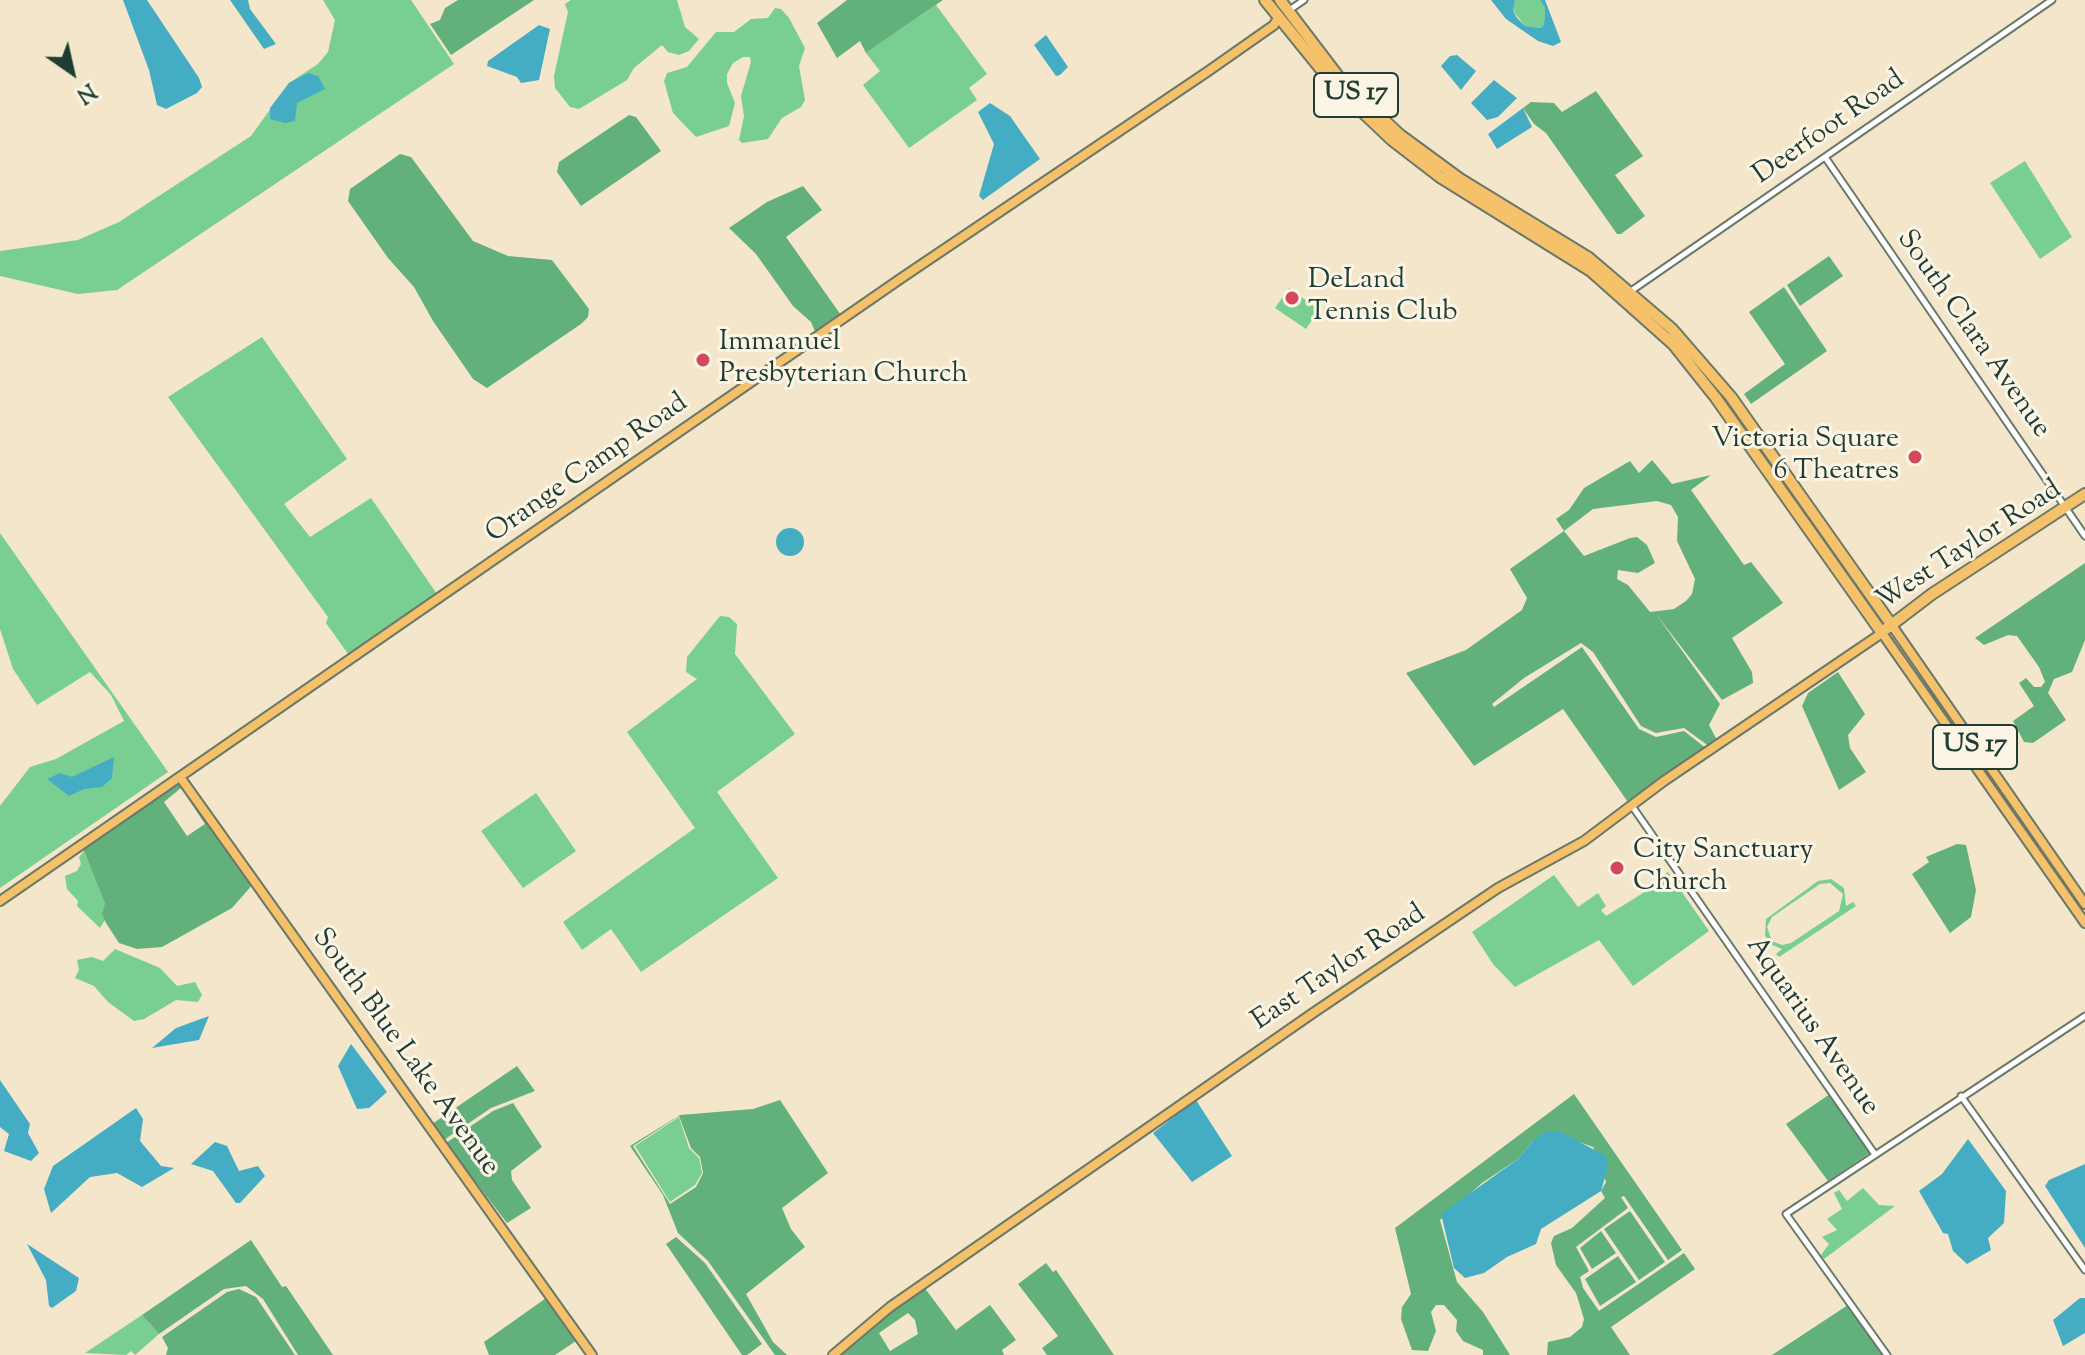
<!DOCTYPE html>
<style>
body{margin:0}
#map{position:relative;width:2085px;height:1355px;overflow:hidden;background:#f3e6ca;font-family:"Sorts Mill Goudy",serif}
canvas{display:block}
.north{position:absolute;left:32px;top:32px;width:80px;height:80px;-webkit-text-stroke:6px #fcf5e5;paint-order:stroke;rotate:146deg;font-size:22px;font-weight:700;line-height:32px;text-align:center;color:#1f3d34}
.north::after{content:'';display:block;margin:auto;width:28px;height:36px;background:#1f3d34;clip-path:polygon(50% 0,100% 100%,50% 72%,0 100%)}
</style>
<div id="map">
<canvas width="2085" height="1355"></canvas>
<div class="north">N</div>
</div>
<script>
const g = document.querySelector('canvas').getContext('2d');
g.lineJoin = 'round';
function paint(path, color) { g.fillStyle = color; g.fill(path, 'evenodd'); }
const toPath = rows => new Path2D(rows.map(r => 'M' + r).join(''));
function strokePath(path, color, width, dash) { g.strokeStyle = color; g.lineWidth = width; g.lineCap = dash ? 'butt' : 'round'; g.setLineDash(dash || []); g.stroke(path); }
function write(font, color, halo, rows, align = 'center') {
  g.font = font + ' "Sorts Mill Goudy",serif'; g.lineWidth = 6; g.setLineDash([]); g.textBaseline = 'middle'; g.strokeStyle = halo; g.fillStyle = color; for (const [text, x, y, turn = 0] of rows) {
    g.save(); g.translate(x, y); g.rotate((+turn || 0) * Math.PI / 180); g.textAlign = isNaN(turn) ? turn : align; if (halo) g.strokeText(text, 0, 0); g.fillText(text, 0, 0); g.restore();
  }
}
const green = toPath([
 [323,0,411,0,454,64,117,290,78,294,0,276,0,251,78,240,119,222,251,136,289,83,318,64,328,52,335,20],
 [571,0,677,0,685,27,699,39,689,51,679,55,668,52,662,45,634,68,627,80,579,109,570,107,555,88,554,76,568,12,565,4],
 [1515,0,1540,0,1545,8,1544,25,1540,28,1525,26,1513,11],
 [936,5,987,74,969,88,977,100,909,148,863,85,880,71,866,53],
 [775,8,781,9,789,18,805,48,799,66,805,100,801,107,782,118,768,139,742,143,739,140,744,116,741,96,751,62,750,57,743,57,733,63,727,74,727,83,735,103,729,126,696,137,673,113,664,81,667,73,687,67,716,32,734,32,751,19,768,18],
 [2025,161,2072,237,2040,259,1990,183],
 [1289,288,1319,310,1306,329,1275,308],
 [262,337,347,459,284,504,310,537,371,498,439,597,351,658,326,623,328,617,168,397],
 [0,533,168,772,0,888,0,806,30,767,56,759,124,721,111,695,90,672,37,705,13,669,0,629],
 [720,616,729,617,737,624,735,654,795,734,717,792,778,878,641,972,611,929,582,950,563,922,695,828,627,732,697,679,686,672,687,657],
 [536,793,576,851,523,888,481,831],
 [84,851,105,904,105,920,100,928,77,906,78,901,67,889,65,876,77,871,81,864,79,857],
 [1668,872,1709,931,1633,986,1599,940,1515,987,1493,964,1472,932,1554,875,1578,907,1598,893,1606,906,1601,910,1606,916,1656,885,1655,882],
 [1831,879,1844,888,1846,906,1853,902,1856,906,1779,957,1776,954,1782,949,1772,945,1765,936,1766,919,1818,881],
 [1830,883,1843,894,1839,911,1791,943,1782,945,1772,941,1767,927,1772,917,1820,884],
 [115,949,160,968,177,986,195,982,202,995,198,1002,176,1000,144,1019,134,1021,108,1002,94,986,75,978,79,970,77,960,92,957,103,961],
 [679,1117,689,1148,699,1158,702,1173,695,1185,670,1202,635,1146],
 [1863,1188,1879,1205,1895,1206,1824,1259,1821,1255,1829,1244,1822,1237,1837,1230,1827,1219,1842,1209,1834,1193,1839,1190,1847,1201],
 [142,1315,159,1334,135,1355,131,1351,126,1355,85,1353]
]);
const forest = toPath([
 [458,0,534,0,451,55,430,24,440,20,445,8],
 [847,0,943,0,866,53,860,41,837,58,817,23],
 [1596,91,1643,156,1615,175,1645,216,1621,234,1617,234,1546,133,1534,124,1523,108,1531,102,1554,103,1562,112],
 [629,115,636,117,661,151,581,206,557,172,559,162],
 [400,154,411,157,473,241,508,256,552,260,589,309,588,317,581,324,487,388,473,379,433,321,414,287,388,258,348,201,350,189],
 [803,186,822,210,786,237,843,318,817,336,811,322,793,306,756,254,729,228,767,202],
 [1829,256,1843,276,1800,306,1787,285],
 [1784,287,1827,351,1751,404,1744,394,1785,364,1749,312],
 [1652,460,1672,484,1711,475,1691,490,1744,565,1751,562,1783,603,1732,638,1752,672,1753,683,1722,700,1656,614,1720,704,1709,725,1718,742,1710,747,1684,728,1656,733,1641,726,1593,652,1581,643,1524,678,1492,704,1494,707,1582,647,1639,729,1656,737,1684,731,1707,749,1630,805,1563,709,1474,766,1406,673,1466,650,1522,610,1527,598,1510,569,1564,531,1556,519,1569,510,1584,488,1630,461,1639,473],
 [1657,501,1671,505,1678,517,1677,541,1695,579,1692,594,1686,601,1674,609,1650,612,1628,585,1617,579,1618,570,1638,573,1655,563,1647,545,1637,537,1630,538,1584,556,1564,531,1593,509],
 [2085,563,2085,640,2072,672,2054,679,2048,693,2066,720,2033,743,2024,742,2013,721,2034,706,2019,683,2026,678,2034,687,2041,687,2045,682,2039,667,2017,636,2008,635,1984,645,1975,638],
 [1838,672,1865,714,1848,735,1850,748,1866,772,1839,790,1802,706,1808,693],
 [180,781,254,883,232,908,162,947,137,949,119,943,106,923,102,914,105,904,82,846],
 [181,788,205,824,187,836,164,802],
 [1957,844,1966,845,1976,890,1971,917,1950,933,1912,874,1929,862,1926,857],
 [517,1066,535,1091,491,1108,444,1140,432,1124],
 [1574,1094,1682,1250,1668,1260,1624,1196,1621,1197,1628,1208,1576,1247,1589,1271,1580,1277,1583,1288,1599,1311,1684,1253,1695,1269,1611,1327,1630,1355,1547,1355,1548,1342,1570,1337,1582,1327,1584,1319,1576,1293,1556,1265,1551,1243,1554,1236,1572,1228,1605,1198,1601,1191,1606,1182,1593,1147,1579,1142,1533,1141,1518,1159,1482,1183,1440,1220,1457,1282,1483,1312,1510,1355,1483,1355,1483,1350,1463,1341,1456,1331,1457,1320,1444,1305,1436,1305,1431,1312,1436,1331,1428,1351,1412,1350,1401,1319,1402,1307,1411,1294,1395,1228],
 [1830,1094,1871,1152,1828,1181,1786,1124],
 [780,1100,828,1173,782,1208,791,1229,805,1247,746,1294,773,1342,787,1355,775,1355,708,1261,678,1233,663,1195,630,1146,680,1115,753,1109],
 [679,1116,691,1148,700,1157,703,1173,696,1187,670,1204,633,1146],
 [513,1103,542,1147,511,1171,512,1180,531,1208,507,1223,446,1143,493,1111],
 [1630,1211,1665,1262,1639,1280,1604,1229],
 [1017,1222,924,1287,956,1330,990,1305,1016,1340,1002,1350,1004,1355,842,1355,865,1329,892,1309],
 [908,1313,915,1320,918,1334,890,1351,879,1333],
 [1601,1231,1616,1253,1592,1269,1580,1248],
 [676,1237,705,1263,762,1344,747,1355,742,1355,666,1244],
 [251,1240,282,1287,286,1286,333,1355,298,1355,263,1299,246,1286,224,1289,159,1334,142,1315],
 [1618,1256,1636,1282,1600,1306,1585,1279],
 [1046,1263,1053,1272,1056,1270,1114,1355,1047,1355,1042,1348,1058,1336,1018,1284],
 [239,1289,256,1297,295,1355,166,1355,168,1348,162,1337,227,1292],
 [549,1296,579,1339,555,1355,489,1355,484,1342],
 [1848,1305,1885,1355,1772,1355]
]);
const water = toPath([
 [123,0,147,0,199,78,202,87,197,93,166,109,157,105,149,70],
 [230,0,248,0,250,9,276,44,264,49],
 [1491,0,1515,0,1513,11,1517,18,1525,26,1540,28,1544,25,1545,8,1540,0,1545,0,1561,42,1553,46,1538,41,1506,19],
 [539,25,550,29,539,80,521,83,517,77,487,66,488,61],
 [1046,35,1068,67,1060,75,1056,76,1034,45],
 [1457,55,1476,71,1461,90,1441,66,1450,56],
 [308,73,318,76,325,89,297,103,295,121,285,123,270,119,270,108,289,83],
 [1494,80,1517,98,1498,117,1487,120,1471,103],
 [990,103,1010,116,1040,159,983,200,979,196,994,144,978,112],
 [1523,108,1532,127,1497,149,1488,134],
 '776 542a14 14 0 1 1 28 0a14 14 0 1 1-28 0Z',
 [114,757,112,778,102,787,84,789,69,796,47,779,60,773,72,777],
 [209,1016,199,1040,152,1048,176,1028],
 [351,1044,387,1092,369,1108,357,1109,338,1066],
 [0,1080,30,1124,28,1133,39,1153,31,1161,4,1151,9,1134,0,1127],
 [1196,1100,1232,1156,1192,1182,1153,1133],
 [136,1108,143,1119,140,1141,161,1166,174,1168,142,1187,117,1173,90,1177,51,1213,44,1189,53,1166],
 [1547,1131,1559,1131,1606,1156,1608,1167,1601,1191,1541,1229,1536,1244,1507,1257,1484,1273,1465,1278,1454,1268,1441,1214,1518,1159,1533,1141],
 [1968,1139,2006,1191,2004,1223,1988,1238,1991,1250,1967,1264,1953,1251,1948,1234,1943,1233,1919,1191,1942,1174],
 [215,1142,227,1146,239,1171,258,1166,265,1176,240,1203,236,1203,213,1171,191,1164],
 [2085,1164,2085,1248,2045,1186,2049,1180],
 [27,1244,79,1278,76,1291,52,1308,49,1306,46,1280],
 [2080,1298,2085,1298,2085,1333,2063,1346,2053,1320]
]);
const minor = toPath([
 [1288,11,1304,0],
 [1825,157,2085,536],
 [1631,291,2052,0],
 [1632,806,1874,1153],
 [1961,1096,2085,1270],
 [1887,1355,1786,1214,2085,1016]
]);
const major = toPath([
 [1893,627,2085,904],
 [180,777,592,1355],
 [0,901,903,277,1207,72,1274,25,1278,18],
 [833,1355,890,1307,1313,1013,1498,888,1584,841,1664,781,1882,633,2085,923]
]);
const highway = toPath([
 [1265,0,1333,84,1392,140,1440,177,1591,271,1673,344,1716,398,1882,633],
 [1280,0,1341,80,1400,135,1460,179,1589,258,1672,329,1731,397,1893,627],
 [1886,629,1932,594,2085,494]
]);
const markers = [
 [1292,298,8,"#d1495b"],
 [703,360,8,"#d1495b"],
 [1915,457,8,"#d1495b"],
 [1617,868,8,"#d1495b"]
];
const shields = [
 [1356,95,84],
 [1975,747,84]
];
const shieldNames = [
 ["US 17",1356,95],
 ["US 17",1975,747]
];
const streetNames = [
 ["Deerfoot Road",1830,129,-35],
 ["South Clara Avenue",1972,335,55],
 ["Orange Camp Road",588,470,-35],
 ["West Taylor Road",1970,547,-33],
 ["East Taylor Road",1340,969,-34],
 ["Aquarius Avenue",1811,1027,55],
 ["South Blue Lake Avenue",404,1053,54]
];
const poiNames = [
 ["DeLand",1308,282],
 ["Tennis Club",1308,314],
 ["Immanuel",719,344],
 ["Presbyterian Church",719,376],
 ["Victoria Square",1899,441,"right"],
 ["6 Theatres",1899,473,"right"],
 ["City Sanctuary",1633,852],
 ["Church",1633,884]
];
paint(green, '#79ce92');
paint(forest, '#62b17c');
paint(water, '#44adc4');
strokePath(minor, '#697868', 9);
strokePath(major, '#697868', 12);
strokePath(highway, '#697868', 14);
strokePath(minor, '#fff', 5);
strokePath(major, '#f5c16b', 8);
strokePath(highway, '#f5c16b', 10);
for (const [x, y, r, color] of markers) { const dot = new Path2D(); dot.arc(x, y, r, 0, 2 * Math.PI); g.fillStyle = color; g.fill(dot); strokePath(dot, '#fcf5e5', 3); }
for (const [x, y, w] of shields) { const box = new Path2D(); box.roundRect(x - w / 2, y - 22, w, 44, 6); g.fillStyle = '#fcf5e5'; g.fill(box); strokePath(box, '#1f3d34', 2); }
write('bold 26px', '#1f3d34', null, shieldNames);
write('28px', '#1f3d34', '#fcf5e5', streetNames);
write('28px', '#1f3d34', '#fcf5e5', poiNames, 'left');
</script>
